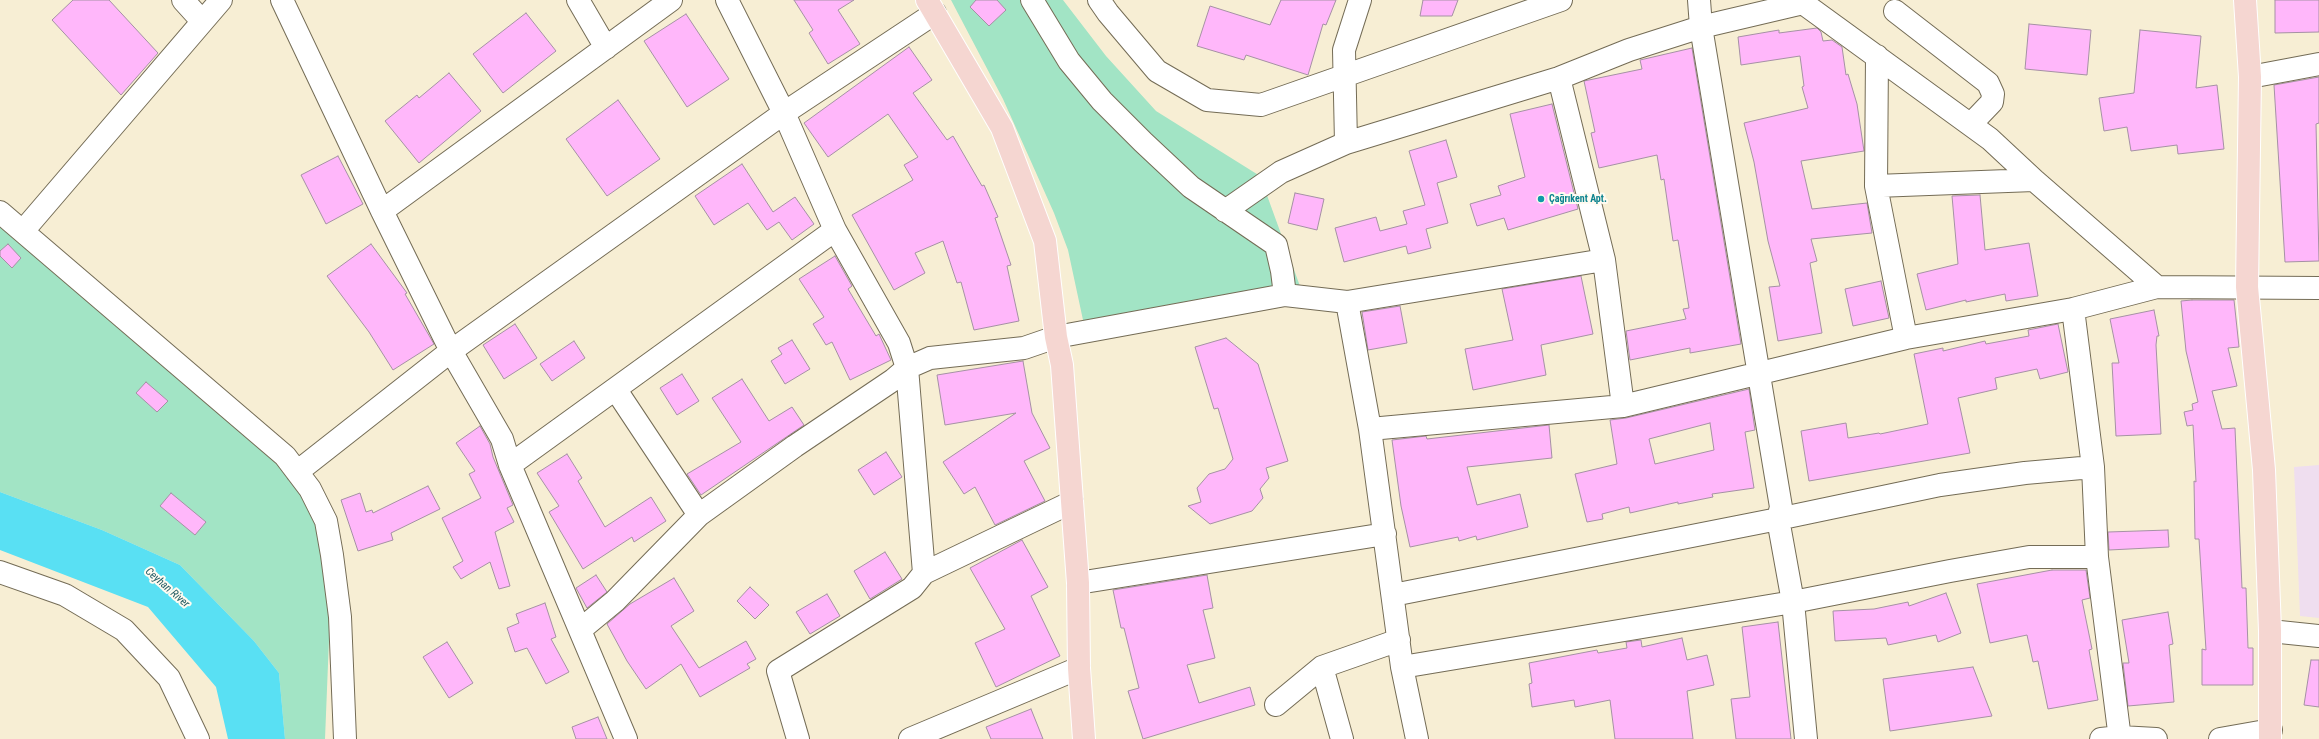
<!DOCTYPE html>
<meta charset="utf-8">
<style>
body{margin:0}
canvas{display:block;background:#f7eed4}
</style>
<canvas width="2319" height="739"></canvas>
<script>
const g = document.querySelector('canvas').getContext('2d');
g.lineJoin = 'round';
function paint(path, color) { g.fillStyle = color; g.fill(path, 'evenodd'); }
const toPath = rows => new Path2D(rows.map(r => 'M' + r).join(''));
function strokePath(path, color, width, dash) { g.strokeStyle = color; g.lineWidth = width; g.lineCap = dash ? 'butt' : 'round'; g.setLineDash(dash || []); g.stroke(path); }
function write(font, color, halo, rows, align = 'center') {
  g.font = font + ' "Roboto Condensed",sans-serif'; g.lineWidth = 4; g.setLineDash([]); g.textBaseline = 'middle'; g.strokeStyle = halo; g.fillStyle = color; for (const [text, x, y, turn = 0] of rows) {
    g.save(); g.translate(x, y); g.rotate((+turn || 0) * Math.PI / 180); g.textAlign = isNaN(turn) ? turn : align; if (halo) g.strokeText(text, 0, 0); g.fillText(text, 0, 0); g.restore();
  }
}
const education = toPath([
 [2319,465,2319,618,2300,616,2294,467]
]);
const green = toPath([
 [951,0,1063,0,1106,56,1156,111,1260,176,1301,289,1086,334,1068,250,1054,213,1003,99],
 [0,227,247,430,298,487,320,527,330,614,325,739,285,739,279,673,254,641,180,565,102,530,0,492]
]);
const water = toPath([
 [0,492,102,530,180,565,254,641,279,673,285,739,228,739,216,687,148,607,0,550]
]);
const building = toPath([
 [73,0,109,0,158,53,121,95,52,20,73,0],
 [794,0,854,0,838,10,860,44,828,64,809,33,813,30,794,0],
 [976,0,997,0,1006,10,989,26,970,7,976,0],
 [1281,0,1336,0,1326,25,1323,24,1308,75,1246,55,1244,60,1197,46,1210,6,1270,25,1281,0],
 [1423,0,1458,0,1452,16,1420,16,1423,0],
 [2275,0,2319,0,2319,32,2275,33,2275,0],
 [526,13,556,51,503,93,473,54,526,13],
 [686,14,729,79,687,107,644,41,686,14],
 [2029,24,2091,30,2087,75,2025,69,2029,24],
 [1817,28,1821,32,1823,41,1832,40,1842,47,1846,75,1848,74,1857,104,1864,151,1801,161,1812,209,1867,203,1872,233,1811,239,1817,261,1810,263,1822,333,1778,341,1769,287,1780,286,1768,241,1754,162,1744,123,1808,108,1802,87,1804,86,1800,56,1741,65,1738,37,1779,30,1779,33,1817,28],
 [2140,30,2201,36,2196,88,2217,85,2224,149,2178,154,2177,145,2131,151,2127,127,2104,131,2099,98,2134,93,2140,30],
 [909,47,932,80,913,93,947,140,953,136,982,186,984,185,998,217,995,218,1011,265,1007,266,1019,321,974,330,961,282,957,283,943,241,915,253,925,273,894,290,852,215,913,180,904,165,918,157,888,114,828,157,804,123,909,47],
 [1692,48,1741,344,1690,353,1690,348,1630,360,1626,331,1686,319,1683,309,1689,308,1678,240,1673,241,1664,179,1661,180,1657,155,1599,168,1591,133,1595,132,1584,81,1642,69,1640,60,1692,48],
 [449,73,481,111,419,163,385,121,417,95,419,98,449,73],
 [2319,77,2319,123,2316,124,2319,261,2285,262,2274,85,2319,77],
 [618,100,660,159,607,196,566,139,618,100],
 [1552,104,1578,209,1508,230,1504,218,1477,226,1470,204,1501,195,1498,186,1525,177,1510,114,1552,104],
 [1446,140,1457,177,1437,183,1448,223,1426,229,1431,248,1408,254,1406,246,1344,262,1335,228,1376,217,1380,231,1407,224,1403,211,1425,205,1409,151,1446,140],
 [338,156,363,204,326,224,301,175,338,156],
 [742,164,773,212,795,197,814,224,792,240,779,222,767,230,748,203,714,225,695,196,742,164],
 [1295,193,1324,199,1317,230,1288,223,1295,193],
 [1980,195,1985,250,2029,243,2038,296,2006,301,2005,294,1966,302,1966,300,1926,310,1917,274,1958,264,1952,196,1980,195],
 [8,244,21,258,12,268,0,256,0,251,8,244],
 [371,244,407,293,405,294,434,344,393,370,369,332,327,276,371,244],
 [835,256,852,286,848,289,876,336,879,334,891,360,850,380,832,342,826,345,813,324,824,317,799,279,835,256],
 [1581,276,1593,334,1541,345,1546,375,1473,390,1465,349,1513,340,1502,289,1581,276],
 [1881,281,1889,318,1853,326,1845,289,1881,281],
 [2192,300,2234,300,2239,347,2228,348,2237,386,2212,391,2222,429,2235,428,2242,588,2246,588,2248,648,2253,648,2253,685,2202,685,2202,649,2206,650,2199,539,2195,539,2194,481,2196,482,2193,425,2187,426,2184,412,2193,410,2192,404,2198,402,2186,351,2181,301,2192,300],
 [1400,306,1407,343,1368,350,1362,312,1400,306],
 [2154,310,2159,336,2157,336,2156,345,2161,434,2116,436,2112,363,2119,363,2110,319,2154,310],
 [515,324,537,358,504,379,483,345,515,324],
 [2058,324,2068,372,2040,379,2037,369,1995,378,1997,389,1958,398,1970,453,1809,481,1801,431,1846,423,1848,438,1879,433,1880,434,1928,424,1914,354,1943,348,1943,351,1985,341,1986,344,2029,336,2028,330,2058,324],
 [1226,338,1258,364,1288,461,1266,468,1269,478,1260,489,1263,498,1252,511,1210,524,1188,506,1201,502,1197,488,1209,474,1225,469,1233,459,1218,408,1214,409,1195,347,1226,338],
 [792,340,810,369,785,384,771,361,782,354,778,348,792,340],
 [574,341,585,358,552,381,540,364,574,341],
 [1023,361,1032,413,1050,448,1024,461,1045,501,995,525,975,487,964,494,943,462,1016,413,945,425,937,375,1023,361],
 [682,374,699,401,677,415,660,388,682,374],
 [742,379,769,421,792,407,804,425,701,495,687,474,741,442,712,398,742,379],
 [146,382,168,401,157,412,136,393,146,382],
 [1749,389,1755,430,1745,432,1754,488,1712,494,1713,497,1678,504,1678,502,1630,513,1629,507,1602,514,1603,519,1587,522,1575,474,1617,464,1610,420,1626,418,1749,389],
 [1710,423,1714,450,1655,464,1649,439,1710,423],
 [1549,425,1552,458,1467,467,1477,505,1520,494,1528,527,1477,540,1476,536,1459,541,1458,537,1410,547,1401,506,1392,440,1426,436,1427,439,1549,425],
 [480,426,490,444,493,457,513,505,507,508,514,522,495,532,510,586,499,589,490,562,461,579,453,567,463,561,442,518,481,498,469,474,475,471,456,443,480,426],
 [886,452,902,477,874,495,858,470,886,452],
 [567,454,582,478,578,481,605,527,651,497,666,521,634,542,632,537,583,569,549,512,559,506,537,473,567,454],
 [428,486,440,509,391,533,393,540,358,551,341,500,360,493,366,512,372,510,373,513,428,486],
 [171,493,206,522,195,535,160,506,171,493],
 [2168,530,2169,547,2109,550,2108,532,2168,530],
 [1022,540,1048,587,1031,596,1060,656,996,687,975,643,1005,629,970,568,1022,540],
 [885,552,902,579,870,599,854,571,885,552],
 [2052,570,2086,570,2090,598,2082,600,2092,649,2089,650,2098,700,2048,709,2038,661,2033,662,2027,635,1990,643,1977,584,2052,570],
 [596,575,607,592,587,608,576,588,596,575],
 [1207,575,1213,608,1203,610,1215,658,1187,665,1199,703,1250,687,1255,705,1143,739,1128,691,1139,688,1124,628,1121,628,1113,590,1207,575],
 [674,578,694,611,671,626,699,668,746,641,756,659,747,664,750,668,700,697,681,664,646,689,627,661,607,624,630,604,674,578],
 [750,587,769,605,755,619,737,601,750,587],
 [1946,593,1961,633,1938,642,1936,635,1888,645,1886,638,1835,641,1833,611,1874,609,1908,602,1909,606,1946,593],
 [827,594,840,616,810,634,796,612,827,594],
 [545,603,556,637,551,639,569,672,546,684,527,648,515,652,507,628,519,623,516,614,545,603],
 [2168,612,2173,644,2169,645,2174,702,2128,706,2123,663,2129,663,2122,620,2168,612],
 [1778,622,1791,739,1736,739,1731,699,1750,697,1742,627,1778,622],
 [1682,638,1687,660,1707,655,1714,685,1687,691,1693,739,1615,739,1610,700,1575,707,1574,700,1532,707,1529,684,1532,683,1529,663,1597,650,1598,653,1627,648,1626,642,1641,640,1642,647,1682,638],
 [447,642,473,683,449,698,423,657,447,642],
 [2311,660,2319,660,2319,707,2304,705,2311,660],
 [1973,667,1992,716,1890,731,1883,679,1973,667],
 [1031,709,1043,739,991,739,986,727,1031,709],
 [598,717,607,739,576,739,572,727,598,717]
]);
const minor = toPath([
 [183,0,202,21],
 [282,0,382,211,451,351,502,439,510,465,626,739],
 [578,0,606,48],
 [727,0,784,113,835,230,899,343,907,368,924,573],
 [1032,0,1069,61,1102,101,1143,142,1191,187,1276,245,1282,271,1285,295],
 [1099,0,1108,13,1157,71,1207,100,1261,105,1561,0],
 [1699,0,1701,27,1781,507,1778,519,1793,602,1806,739],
 [1895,11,1988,83,1993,94,1992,102,1971,124],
 [1877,56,1876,186,1906,338],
 [2250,77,2319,64],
 [1559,78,1604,260,1623,406],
 [1346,143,1344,50,1360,0],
 [1876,186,2034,180],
 [382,211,671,0],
 [1225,211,1281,172,1346,143,1559,78,1629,50,1701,27,1803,3,1990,139,2034,180,2157,287],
 [0,212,285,456,310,489,326,521,332,555,340,617,345,739],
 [23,231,221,0],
 [1347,302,1370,429,1402,667,1417,739],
 [2073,309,2093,467,2097,557,2120,739],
 [616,390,699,515],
 [1370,429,1623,406,1906,338,2073,309,2157,287,2319,288],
 [510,465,835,230],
 [297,472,451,351,784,113,935,13],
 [0,572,65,595,124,630,169,678,198,739],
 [1078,583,1385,534],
 [1393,595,1778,519,1940,485,2025,473,2093,467],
 [580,630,615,601,699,515,795,446,893,380,907,368,930,358,1024,348,1056,337,1285,295,1347,302,1604,260],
 [2270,631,2319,636],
 [1322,667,1342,739],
 [1402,667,1793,602,1950,571,2029,557,2097,557],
 [1276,705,1322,667,1399,640],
 [798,739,778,671,912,588,924,573,1072,502],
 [910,739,1079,668],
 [2101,739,2120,737,2156,739],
 [2220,739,2271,730]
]);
const major = toPath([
 [927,0,1002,128,1045,241,1056,337,1062,365,1078,583,1079,668,1084,739],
 [2245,0,2250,77,2247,287,2264,470,2270,631,2270,739]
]);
const markers = [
 [1541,199,4,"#0f9aa8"]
];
const cultureNames = [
 ["Çağrıkent Apt.",1549,199]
];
const waterNames = [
 ["Ceyhan River",167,588,41]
];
paint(education, '#efdeef');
paint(green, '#a2e4c5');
paint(water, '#59e0f3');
paint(building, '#ffb7fa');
strokePath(building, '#a591a4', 1);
strokePath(minor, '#746c56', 24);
strokePath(major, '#fff', 24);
strokePath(minor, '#fff', 22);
strokePath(major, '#f5d6d1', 22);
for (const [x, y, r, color] of markers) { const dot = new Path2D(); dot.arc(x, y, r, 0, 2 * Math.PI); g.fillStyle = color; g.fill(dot); strokePath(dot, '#fffbf1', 1.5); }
write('bold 10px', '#0d838f', '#fffbf1', cultureNames, 'left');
write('italic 11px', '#245c64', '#fffbf1', waterNames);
</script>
